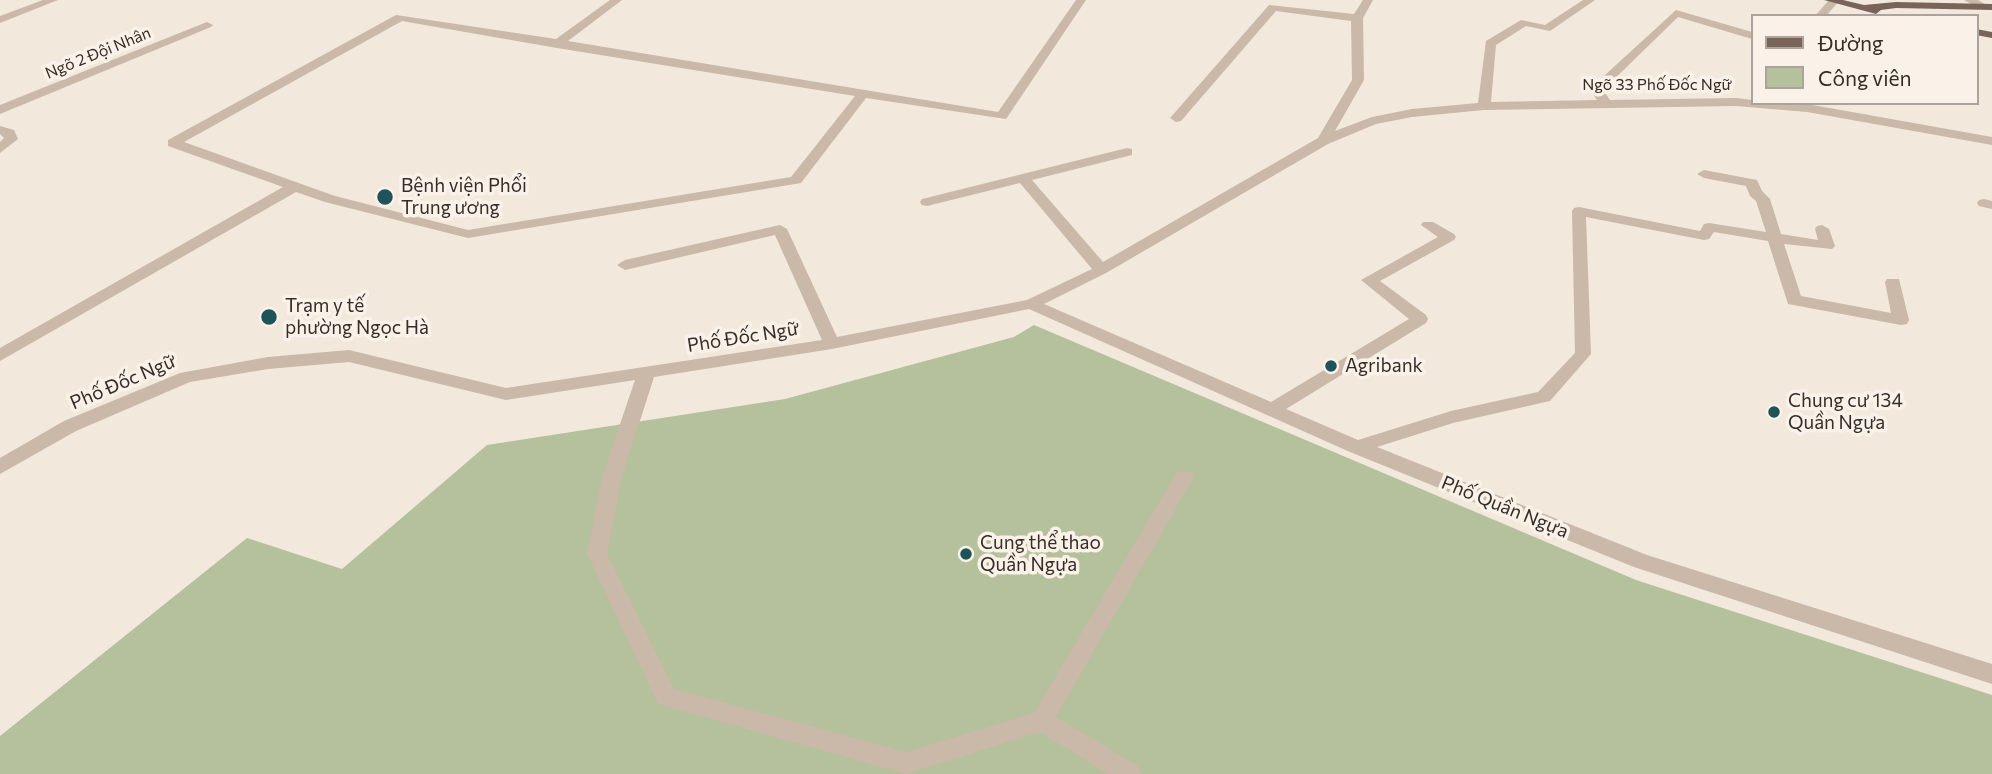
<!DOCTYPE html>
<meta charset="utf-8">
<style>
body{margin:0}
#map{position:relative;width:1992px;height:774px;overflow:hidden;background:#f2e8dc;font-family:Commissioner,sans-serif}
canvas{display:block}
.legend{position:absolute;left:1751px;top:14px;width:228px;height:91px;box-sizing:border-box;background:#faf2e9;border:2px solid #aca39c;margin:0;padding:9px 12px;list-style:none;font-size:21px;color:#372d28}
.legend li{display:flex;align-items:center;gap:14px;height:35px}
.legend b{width:35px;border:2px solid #aca39c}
</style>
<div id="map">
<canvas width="1992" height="774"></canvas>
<ul class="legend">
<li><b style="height:9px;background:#796459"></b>Đường</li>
<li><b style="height:19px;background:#b4c19c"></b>Công viên</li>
</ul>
</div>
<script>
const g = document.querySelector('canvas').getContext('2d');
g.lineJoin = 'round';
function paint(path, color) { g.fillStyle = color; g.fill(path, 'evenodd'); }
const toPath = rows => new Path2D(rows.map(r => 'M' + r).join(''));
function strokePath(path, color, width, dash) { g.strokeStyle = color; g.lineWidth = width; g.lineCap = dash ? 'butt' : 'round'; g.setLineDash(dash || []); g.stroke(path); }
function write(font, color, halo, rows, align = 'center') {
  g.font = font + ' Commissioner,sans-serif'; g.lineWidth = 7; g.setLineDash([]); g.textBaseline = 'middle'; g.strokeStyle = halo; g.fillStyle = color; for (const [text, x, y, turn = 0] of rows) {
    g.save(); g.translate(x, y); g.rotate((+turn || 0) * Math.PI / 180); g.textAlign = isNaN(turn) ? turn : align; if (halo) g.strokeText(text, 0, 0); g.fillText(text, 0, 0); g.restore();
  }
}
const green = toPath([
 [1034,325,1636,580,1992,695,1992,774,0,774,0,736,247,538,342,569,487,445,785,399,1014,337]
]);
const minor = toPath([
 [43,0,58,0,0,23,0,16,43,0],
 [610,0,622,0,568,41,998,112,1076,0,1086,0,1006,119,866,98,801,183,468,238,325,202,296,192,0,361,0,348,283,187,168,146,168,140,396,15,556,39,610,0],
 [402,21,557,48,855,96,791,177,468,230,335,196,184,142,402,21],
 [1363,0,1373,0,1363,18,1364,80,1335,131,1372,117,1412,109,1478,103,1486,41,1521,20,1545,25,1583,0,1595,0,1550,31,1526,26,1496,45,1491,102,1597,100,1590,90,1592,87,1676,10,1752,32,1752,39,1678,17,1603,90,1610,100,1736,98,1752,100,1752,103,1807,104,1992,137,1992,145,1807,112,1736,106,1484,110,1412,117,1376,124,1328,144,1106,273,1044,304,1271,402,1409,319,1361,280,1438,237,1421,225,1423,222,1433,222,1454,234,1456,237,1454,240,1380,281,1426,315,1428,319,1426,323,1286,409,1358,440,1451,411,1538,392,1575,353,1572,211,1574,208,1579,207,1700,231,1704,224,1709,223,1766,232,1756,201,1750,196,1746,186,1704,178,1697,174,1704,170,1757,180,1762,191,1770,199,1781,234,1818,240,1815,229,1817,226,1822,225,1829,229,1835,246,1832,249,1784,244,1801,296,1891,313,1885,282,1887,279,1899,279,1909,320,1907,324,1901,325,1788,304,1768,241,1714,232,1709,239,1704,240,1586,217,1591,354,1550,401,1453,423,1377,447,1647,555,1992,664,1992,684,1634,567,1350,452,1029,309,832,349,654,377,622,477,607,554,674,689,906,752,1034,713,1177,472,1191,472,1194,477,1056,717,1138,766,1141,774,1108,774,1040,732,906,774,658,704,587,554,602,477,635,380,506,400,349,362,268,369,190,382,76,431,0,474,0,458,64,421,180,373,268,357,349,350,506,388,822,340,775,235,625,270,617,265,625,260,780,225,787,229,837,337,1027,300,1092,269,1020,183,927,206,922,205,920,202,922,199,1127,148,1132,149,1132,155,1032,180,1103,262,1318,138,1352,80,1351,21,1276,11,1181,121,1176,122,1170,118,1269,5,1354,14,1363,0],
 [1829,0,1839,1,1826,16,1815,16,1829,0],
 [1964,0,1978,0,1990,7,1980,9,1964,0],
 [207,22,213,25,211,27,0,114,0,105,207,22],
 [0,126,14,130,18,139,0,153,0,142,4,138,0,134,0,126],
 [1984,199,1992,201,1992,209,1979,206,1977,203,1979,200,1984,199]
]);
const major = toPath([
 [1824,0,1843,0,1864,5,1896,2,1992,4,1992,10,1896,8,1881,10,1876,14,1824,0],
 [1976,29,1992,32,1992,38,1976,35,1976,29]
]);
const markers = [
 [385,197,9,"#1e5459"],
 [269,317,9,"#1e5459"],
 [1331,366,7,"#1e5459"],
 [1774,412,7,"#1e5459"],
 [966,554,7,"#1e5459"]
];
const farStreetnames = [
 ["Ngõ 2 Đội Nhân",98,53,-22],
 ["Ngõ 33 Phố Đốc Ngữ",1657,85]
];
const poiNames = [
 ["Bệnh viện Phổi",401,186],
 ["Trung ương",401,208],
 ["Trạm y tế",285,306],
 ["phường Ngọc Hà",285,328],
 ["Agribank",1345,366],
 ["Chung cư 134",1788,401],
 ["Quần Ngựa",1788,423],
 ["Cung thể thao",980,543],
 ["Quần Ngựa",980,565]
];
const streetNames = [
 ["Phố Đốc Ngữ",743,337,-9],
 ["Phố Đốc Ngữ",123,382,-23],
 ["Phố Quần Ngựa",1505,507,22]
];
paint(green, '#b4c19c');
paint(minor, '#cab8a8');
paint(major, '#796459');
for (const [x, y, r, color] of markers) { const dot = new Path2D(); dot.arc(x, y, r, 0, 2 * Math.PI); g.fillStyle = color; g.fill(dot); strokePath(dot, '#faf2e9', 2.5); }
write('16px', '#372d28', '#faf2e9', farStreetnames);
write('19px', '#372d28', '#faf2e9', poiNames, 'left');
write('19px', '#372d28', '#faf2e9', streetNames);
</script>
